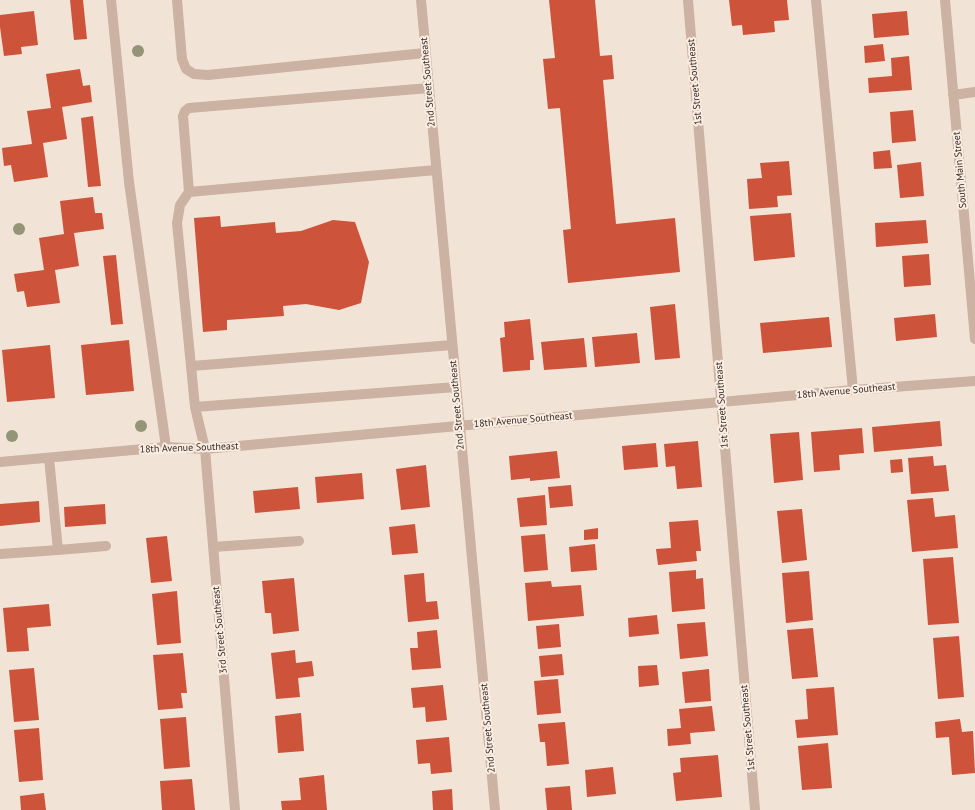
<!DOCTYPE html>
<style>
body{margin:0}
canvas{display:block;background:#f2e3d7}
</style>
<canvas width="975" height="810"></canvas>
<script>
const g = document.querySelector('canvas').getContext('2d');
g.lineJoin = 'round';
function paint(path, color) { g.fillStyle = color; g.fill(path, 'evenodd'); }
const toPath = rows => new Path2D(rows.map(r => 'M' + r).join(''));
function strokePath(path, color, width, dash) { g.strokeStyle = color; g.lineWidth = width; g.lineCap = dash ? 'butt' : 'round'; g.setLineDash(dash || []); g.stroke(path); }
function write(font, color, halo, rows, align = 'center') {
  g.font = font + ' "PT Sans",sans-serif'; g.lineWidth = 4; g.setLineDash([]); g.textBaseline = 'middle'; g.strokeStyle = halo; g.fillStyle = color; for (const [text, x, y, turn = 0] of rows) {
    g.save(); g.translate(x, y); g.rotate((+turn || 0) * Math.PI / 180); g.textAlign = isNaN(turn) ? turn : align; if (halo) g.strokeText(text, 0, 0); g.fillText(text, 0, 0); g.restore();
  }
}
const building = toPath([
 [70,0,83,0,87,39,74,40],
 [549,0,595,0,600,56,612,55,614,79,603,80,616,224,675,218,680,272,568,283,563,230,571,229,560,108,548,109,543,59,555,58],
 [729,0,787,0,789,20,774,21,775,32,743,35,742,25,732,26],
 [34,11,38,45,21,47,22,54,4,56,0,27,0,15],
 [907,11,909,35,874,38,872,14],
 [883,44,885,61,865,63,864,46],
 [909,56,912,90,869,93,868,78,892,76,891,58],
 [80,69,83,86,90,85,92,102,62,107,67,139,43,143,48,177,14,182,11,165,4,166,2,148,32,144,27,111,51,108,46,74],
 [913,110,916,141,892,143,890,112],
 [93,116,101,186,88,187,81,118],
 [890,150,892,168,874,169,873,152],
 [789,161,792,195,777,196,778,207,749,209,747,179,762,178,760,163],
 [921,162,924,196,900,198,897,165],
 [93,197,95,213,102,213,104,229,74,233,79,266,55,270,60,303,27,307,24,291,17,292,14,274,44,270,39,238,64,234,60,201],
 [791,213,795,257,754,261,750,216],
 [220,216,221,227,275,222,276,233,301,231,333,220,355,222,369,262,361,303,339,310,306,304,283,306,284,316,227,320,227,330,203,332,194,218],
 [926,220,928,243,876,247,875,223],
 [929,254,931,285,904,287,902,256],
 [116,255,123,324,111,325,103,256],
 [675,304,680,358,655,360,650,307],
 [935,314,937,337,896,341,894,318],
 [829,317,832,347,763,353,760,323],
 [530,319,534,360,530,360,530,370,503,372,500,338,505,337,504,322],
 [637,333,640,363,595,367,592,337],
 [584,338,587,367,544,370,541,342],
 [129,340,134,391,86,395,81,345],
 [50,345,55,398,7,402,2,350],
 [940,421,942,446,874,452,872,427],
 [862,428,864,453,839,455,840,470,814,472,811,432],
 [799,432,803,480,774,483,770,434],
 [698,441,702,487,677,489,675,466,666,467,664,444],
 [656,443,658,467,624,470,622,446],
 [557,451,560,478,530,481,530,478,511,480,509,456],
 [933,456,934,466,946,465,949,491,911,494,908,458],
 [902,459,903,472,891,473,890,460],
 [426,465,430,507,401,510,396,469],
 [362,473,364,499,317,503,315,477],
 [571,485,573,506,550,508,548,487],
 [298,487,300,509,255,513,253,491],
 [545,495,547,525,520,527,517,498],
 [933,498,935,517,955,515,958,548,912,552,907,500],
 [39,501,40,522,0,526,0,504],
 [105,504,106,524,65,527,64,507],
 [802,509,807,560,782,563,777,511],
 [698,520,701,551,696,551,697,561,658,565,656,549,671,548,669,522],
 [415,524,418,553,392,555,389,527],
 [598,528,598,539,584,540,584,530],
 [545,534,548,570,524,572,521,536],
 [167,536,172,581,151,583,146,538],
 [595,544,597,570,571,572,569,547],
 [953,557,959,623,928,625,923,559],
 [696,570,696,579,703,578,705,609,672,612,669,572],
 [809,571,813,620,786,623,782,573],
 [424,573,426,602,437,601,439,619,408,622,404,575],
 [294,578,299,631,273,634,271,613,265,613,262,581],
 [551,581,552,587,581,585,584,616,528,621,525,583],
 [177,591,181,643,157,645,152,594],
 [49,604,51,626,27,628,29,651,7,652,3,608],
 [657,615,659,634,629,637,628,618],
 [705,622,708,656,680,659,677,624],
 [559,624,561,647,538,649,536,626],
 [813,628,818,677,792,679,787,630],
 [437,630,441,668,412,670,410,648,418,648,417,632],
 [959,636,964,697,938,699,933,638],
 [295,650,296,663,312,661,314,676,298,678,300,697,276,699,271,653],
 [183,653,187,693,181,693,183,708,158,710,153,655],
 [562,654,564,675,541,677,539,656],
 [657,665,659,685,639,687,638,666],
 [34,668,39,720,14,722,9,670],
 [709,669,711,701,685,703,682,672],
 [558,679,561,713,537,715,534,681],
 [443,685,447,720,426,722,425,707,413,708,411,688],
 [834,687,838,735,797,738,795,720,808,719,806,689],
 [712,706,715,731,690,733,691,744,668,746,667,729,681,728,679,709],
 [301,713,304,751,278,753,275,716],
 [186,717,190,767,164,769,160,719],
 [960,719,962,732,973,731,975,773,952,775,949,737,936,738,935,722],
 [565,722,569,764,547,766,545,742,540,742,538,724],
 [39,728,43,780,19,782,14,730],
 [449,737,452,772,431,774,430,763,418,764,416,740],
 [828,743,832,788,802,790,798,746],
 [718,755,722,797,676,801,673,773,681,772,680,758],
 [613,767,616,794,587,797,585,770],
 [324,775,327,810,282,810,281,801,301,800,299,778],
 [192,779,195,810,162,810,160,781],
 [570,786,572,810,547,810,545,788],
 [452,789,453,810,433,810,432,791],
 [44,793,46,810,21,810,20,796]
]);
const minor = toPath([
 [111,0,129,182,166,447],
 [177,0,182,59,186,69,194,74,208,75,425,53],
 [421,0,495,810],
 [688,0,755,810],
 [816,0,853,390],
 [945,0,975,339],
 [429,88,189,108,185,111,183,116,189,192,436,170],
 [953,95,975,92],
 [189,192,180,205,177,223,195,407,205,449,235,810],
 [192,366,452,345],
 [195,407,456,387],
 [49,458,58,550,106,546],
 [0,462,166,447,205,449,853,390,975,381],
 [213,547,299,541],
 [0,554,58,550]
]);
const trees = [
 [138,51],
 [19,229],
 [141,426],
 [12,436]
];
const streetNames = [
 ["2nd Street Southeast",428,82,-95],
 ["1st Street Southeast",695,82,-95],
 ["South Main Street",960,170,-95],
 ["18th Avenue Southeast",846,391,-5],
 ["2nd Street Southeast",457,405,-95],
 ["1st Street Southeast",722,405,-94],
 ["18th Avenue Southeast",523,420,-5],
 ["18th Avenue Southeast",189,448,-2],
 ["3rd Street Southeast",220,630,-95],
 ["2nd Street Southeast",488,728,-95],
 ["1st Street Southeast",748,728,-95]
];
paint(building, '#cd533a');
strokePath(minor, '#cbb2a2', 10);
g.fillStyle = '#949477';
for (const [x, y] of trees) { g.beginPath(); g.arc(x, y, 6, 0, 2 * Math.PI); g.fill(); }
write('10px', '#352925', '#faeee3', streetNames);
</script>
